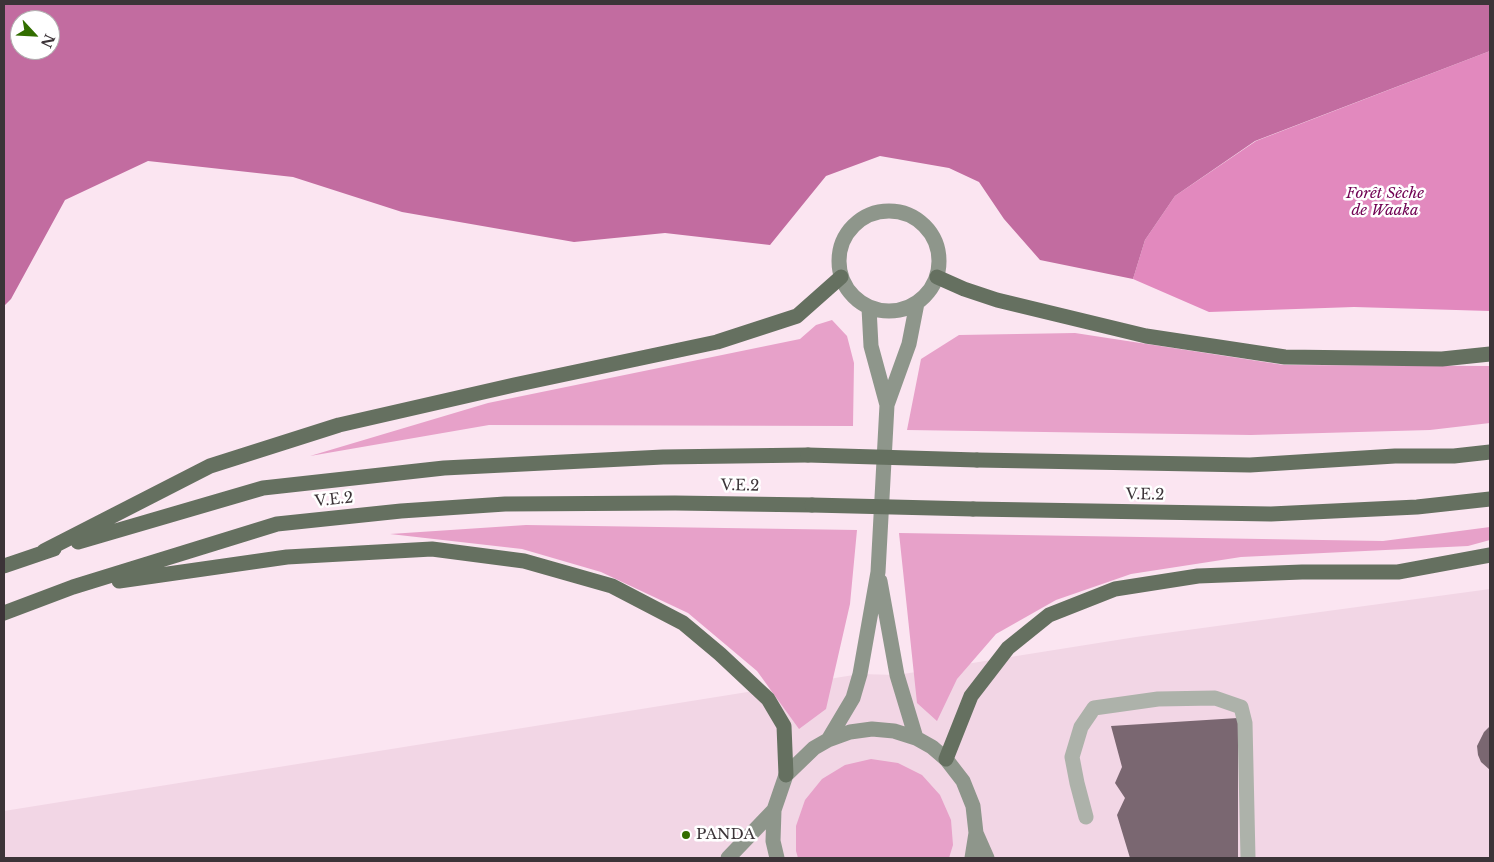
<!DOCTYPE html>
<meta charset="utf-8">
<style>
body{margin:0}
#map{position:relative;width:1494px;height:862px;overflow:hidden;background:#fbe5f1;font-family:"Libre Baskerville",serif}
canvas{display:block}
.frame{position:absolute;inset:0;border:5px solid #3c3438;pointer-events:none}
.north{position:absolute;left:10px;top:10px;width:50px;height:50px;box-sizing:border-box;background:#fff;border:1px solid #b1aeaf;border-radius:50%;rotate:115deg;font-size:14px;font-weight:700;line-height:20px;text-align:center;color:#3c3438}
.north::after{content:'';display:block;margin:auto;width:18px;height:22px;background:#326e00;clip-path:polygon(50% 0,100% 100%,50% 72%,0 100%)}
</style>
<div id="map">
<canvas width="1494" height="862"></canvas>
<div class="frame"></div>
<div class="north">N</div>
</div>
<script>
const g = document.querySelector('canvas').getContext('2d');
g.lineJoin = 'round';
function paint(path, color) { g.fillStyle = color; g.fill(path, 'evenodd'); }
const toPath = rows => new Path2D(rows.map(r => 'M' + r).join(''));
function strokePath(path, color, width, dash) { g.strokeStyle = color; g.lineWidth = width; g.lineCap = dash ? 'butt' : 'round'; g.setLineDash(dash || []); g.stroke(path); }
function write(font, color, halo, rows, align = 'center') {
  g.font = font + ' "Libre Baskerville",serif'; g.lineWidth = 5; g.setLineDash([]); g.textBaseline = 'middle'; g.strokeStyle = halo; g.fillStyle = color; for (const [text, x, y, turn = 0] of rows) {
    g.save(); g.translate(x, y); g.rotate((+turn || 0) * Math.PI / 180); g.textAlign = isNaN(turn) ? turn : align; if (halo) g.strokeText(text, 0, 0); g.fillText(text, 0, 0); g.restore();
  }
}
const built = toPath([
 [1490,589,1490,858,4,858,4,811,860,674,897,675,1136,637]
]);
const green = toPath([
 [832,320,847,336,854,363,853,426,489,425,310,456,488,403,800,339,816,325],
 [1075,333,1284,365,1490,366,1490,423,1430,430,1251,435,907,430,921,359,959,335],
 [526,525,857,530,850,604,826,709,799,729,757,671,688,613,601,572,522,549,390,534],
 [1490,527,1490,540,1468,546,1241,557,1131,574,1056,600,996,634,957,679,937,721,917,703,899,533,1383,541],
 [871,759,898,763,922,775,940,795,951,820,953,845,949,858,798,858,796,851,796,826,805,800,822,779,845,765]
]);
const forest = toPath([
 [1490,51,1490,311,1354,307,1209,312,1133,279,1145,240,1175,196,1256,141]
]);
const water = toPath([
 [4,4,1490,4,1490,51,1255,141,1175,196,1145,240,1133,279,1040,260,1004,219,979,182,949,168,880,156,826,176,770,245,665,233,574,242,402,212,293,177,148,161,65,200,11,299,4,306],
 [20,20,50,20,50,50,20,50]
]);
const building = toPath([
 [1238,718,1238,858,1130,858,1117,815,1125,798,1115,783,1122,767,1111,726],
 [1490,726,1490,770,1481,762,1478,755,1477,746,1484,732]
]);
const lane = toPath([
 [1086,817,1077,783,1072,757,1081,727,1094,708,1158,699,1215,698,1241,707,1245,723,1248,858]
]);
const secondary = toPath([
 '839 261a50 50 0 1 1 100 0a50 50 0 1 1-100 0Z',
 [869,308,871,346,887,405],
 [880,581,897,675,916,738],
 [828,740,853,698,860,674,878,572,887,405,909,344,917,303],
 [976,833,987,858],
 [728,858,774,810],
 [777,858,773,841,774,810,786,775,814,748,828,740,850,732,872,729,894,731,916,738,932,747,946,759,963,781,973,806,976,833,972,858]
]);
const highway = toPath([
 [937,277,964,289,997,300,1146,336,1285,357,1442,359,1490,354],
 [977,460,1250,465,1395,456,1454,456,1490,452],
 [973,509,1271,514,1417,507,1490,499],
 [78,542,263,488,444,468,663,457,808,455],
 [44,551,210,466,339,425,514,385,717,342,797,316,841,277],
 [4,566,54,549],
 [119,581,287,557,432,549,524,561,612,586,683,623,720,654,768,699,784,726,786,775],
 [4,613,73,587,277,524,401,511,505,504,675,503,812,505],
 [946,759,971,696,1008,648,1049,615,1115,589,1198,576,1302,572,1398,572,1490,555]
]);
const highwayBridge = toPath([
 [808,455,977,460],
 [812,505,973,509]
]);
const markers = [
 [686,835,5,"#326e00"]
];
const parkNames = [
 ["Forêt Sèche",1385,194],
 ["de Waaka",1385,211]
];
const streetNames = [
 ["V.E.2",740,486,1],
 ["V.E.2",1145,495,1],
 ["V.E.2",334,500,-6]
];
const poiNames = [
 ["PANDA",696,835]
];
paint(built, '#f2d6e5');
paint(green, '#e7a1c9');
paint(forest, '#e289be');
paint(water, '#c26ca0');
paint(building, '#7a6771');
strokePath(lane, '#adb2aa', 15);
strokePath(secondary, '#8e968b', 15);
strokePath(highway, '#657060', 15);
strokePath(highwayBridge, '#657060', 15);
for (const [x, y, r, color] of markers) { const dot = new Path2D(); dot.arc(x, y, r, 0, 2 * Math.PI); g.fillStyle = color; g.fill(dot); strokePath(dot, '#fff', 2); }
write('italic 15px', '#700152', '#fff', parkNames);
write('15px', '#3c3438', '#fff', streetNames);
write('15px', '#3c3438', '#fff', poiNames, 'left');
</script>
